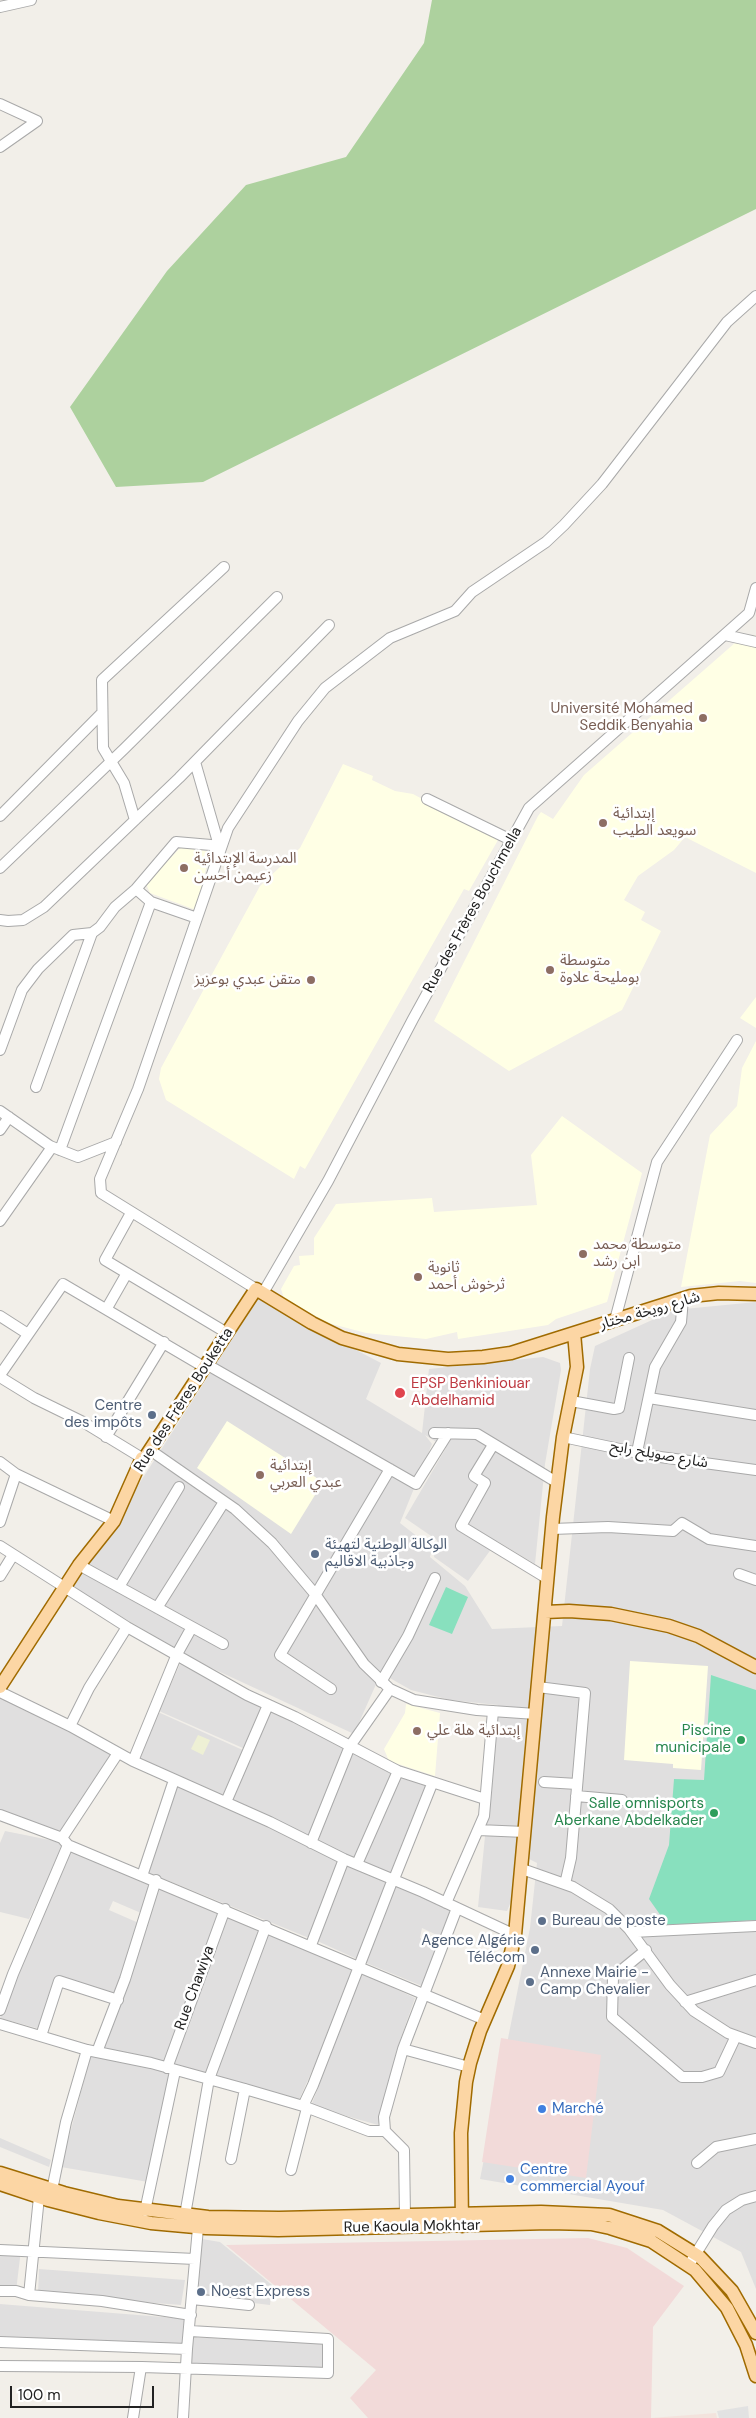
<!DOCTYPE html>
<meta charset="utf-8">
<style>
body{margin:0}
#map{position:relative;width:756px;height:2418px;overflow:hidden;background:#f2efe9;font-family:"DM Sans",sans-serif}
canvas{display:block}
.scale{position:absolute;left:10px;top:2386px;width:144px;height:22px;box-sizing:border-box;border:2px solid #222;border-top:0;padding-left:6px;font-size:15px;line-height:18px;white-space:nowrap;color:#222;-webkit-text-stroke:4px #fff;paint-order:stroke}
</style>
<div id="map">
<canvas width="756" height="2418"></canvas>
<div class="scale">100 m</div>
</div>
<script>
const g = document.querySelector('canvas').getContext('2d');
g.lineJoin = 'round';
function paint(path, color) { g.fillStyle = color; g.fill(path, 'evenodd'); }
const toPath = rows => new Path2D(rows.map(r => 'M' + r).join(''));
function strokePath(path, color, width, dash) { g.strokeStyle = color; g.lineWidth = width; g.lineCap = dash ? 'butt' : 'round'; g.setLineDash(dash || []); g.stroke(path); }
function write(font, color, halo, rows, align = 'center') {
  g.font = font + ' "DM Sans","Noto Sans Arabic",sans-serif'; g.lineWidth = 5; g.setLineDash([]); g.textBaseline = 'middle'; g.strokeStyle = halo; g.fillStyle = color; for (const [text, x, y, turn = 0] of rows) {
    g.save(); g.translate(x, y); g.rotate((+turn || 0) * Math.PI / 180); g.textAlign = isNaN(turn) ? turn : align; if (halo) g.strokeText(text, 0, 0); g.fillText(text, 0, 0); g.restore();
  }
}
const residential = toPath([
 [258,1299,381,1363,366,1399,422,1433,429,1369,543,1357,560,1363,561,1370,545,1464,535,1564,497,1541,468,1581,434,1557,437,1540,405,1518,446,1448,425,1435,432,1444,400,1523,432,1548,430,1557,465,1586,492,1629,562,1626,590,1369,595,1346,674,1310,756,1302,756,2289,741,2252,663,2210,480,2179,530,1928,537,1863,529,1859,507,1911,478,1907,498,1705,450,1700,411,1690,381,1673,354,1734,205,1665,72,1588],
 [180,1664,265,1706,245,1749,159,1711],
 [0,1696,114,1754,63,1838,0,1813],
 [269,1708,345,1748,309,1835,229,1800],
 [158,1712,245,1751,225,1797,140,1759],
 [352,1752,392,1774,356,1859,314,1840],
 [399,1775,428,1786,392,1874,361,1862],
 [177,1784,285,1832,340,1862,309,1938,147,1872],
 [5,1831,65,1843,29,1919,0,1912,0,1843],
 [74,1841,154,1877,141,1913,113,1901,109,1910,141,1924,117,1995,58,1975,40,2029,0,2018,33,1921],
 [348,1865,389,1881,357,1959,315,1940],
 [396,1882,454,1908,441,1937,422,1928,420,1938,437,1946,422,1986,364,1962],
 [156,1883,224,1911,165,2064,104,2050],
 [227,1912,264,1927,207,2074,169,2064],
 [267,1933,357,1971,298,2102,213,2077],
 [362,1973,415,1998,398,2046,378,2125,311,2106],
 [91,2054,130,2061,176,2075,154,2183,61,2167],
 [0,2138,51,2160,49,2167,0,2147],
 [202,2239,220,2242,272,2285,270,2305,195,2296],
 [0,2250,21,2250,16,2291,0,2289],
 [39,2269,185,2280,181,2305,38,2294],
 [0,2304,188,2319,184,2346,0,2339],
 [191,2337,326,2344,325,2371,189,2364]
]);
const commercial = toPath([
 [501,2038,601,2055,586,2178,482,2162],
 [588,2238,627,2248,684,2286,653,2327,651,2418,368,2418,350,2398,376,2370,226,2245]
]);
const education = toPath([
 [744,635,756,635,756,873,685,837,674,850,638,876,624,900,645,912,641,920,661,931,622,1010,509,1071,434,1021,538,816,541,812,553,819,584,775],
 [343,764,373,776,372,780,395,791,413,794,498,840,469,891,464,889,305,1169,300,1166,294,1179,166,1100,159,1079,161,1068,260,886,300,848],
 [181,847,210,852,196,910,150,893,146,884],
 [756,997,756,1028,740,1018],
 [756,1041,756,1283,740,1281,681,1287,710,1135,737,1106,742,1068],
 [562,1116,642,1173,607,1302,556,1319,548,1325,458,1339,457,1332,426,1339,366,1333,328,1323,284,1298,281,1289,294,1266,300,1265,299,1256,314,1255,314,1238,336,1204,432,1198,434,1212,537,1205,531,1155],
 [227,1421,323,1482,291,1534,197,1468],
 [630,1661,708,1666,701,1770,673,1768,673,1764,624,1760],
 [406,1704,440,1713,435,1776,389,1761,384,1749,405,1713]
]);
const military = toPath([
 [716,2413,717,2418,650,2418,651,2418]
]);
const farmland = toPath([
 [198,1735,210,1740,203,1755,191,1749]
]);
const forest = toPath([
 [432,0,756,0,756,209,203,482,116,487,70,407,167,271,246,185,346,157,424,43]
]);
const pitch = toPath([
 [446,1587,468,1597,452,1634,429,1625],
 [711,1675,756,1690,756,1920,668,1926,649,1899,669,1845,674,1779,704,1780]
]);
const parking = toPath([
 [748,2406,749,2418,719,2418,717,2411]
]);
const minor = toPath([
 [0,7,31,0],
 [0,104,37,121],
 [0,147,37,121],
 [725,635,756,642],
 [195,762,220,849],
 [427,799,511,840],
 [0,816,102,713],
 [135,820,124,783,103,748,102,680,224,567],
 [0,868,124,749,277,597],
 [136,889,151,902,197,918],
 [0,920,8,921,23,920,44,907,179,778,329,625],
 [0,1050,22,990,38,969,73,935,92,933,100,927,115,907,136,889,176,842,211,845,220,849],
 [36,1087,92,933],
 [0,1111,50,1146,78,1157,116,1142],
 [0,1130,9,1117],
 [60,1150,151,902],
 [131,1213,105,1260,227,1333],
 [0,1221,52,1147],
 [256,1289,101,1193,100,1179,138,1089,228,828,298,721,325,688,390,638,455,611,472,592,546,542,564,525,602,484,727,322,756,296],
 [263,1293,328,1181,413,1019,529,808,749,613,756,588],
 [107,1308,127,1273],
 [0,1316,28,1334],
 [615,1320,657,1162,737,1040],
 [206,1364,416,1484,448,1433],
 [0,1375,63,1284,204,1367],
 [0,1377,34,1398,83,1422,142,1458],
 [649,1398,756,1415],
 [571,1401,614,1409,619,1408,629,1358],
 [434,1433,477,1434,558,1483],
 [106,1437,164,1342],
 [563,1437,653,1456,756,1470],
 [493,1445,474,1476,485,1483,461,1526,548,1579],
 [150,1450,235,1509,272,1543,315,1594,364,1664,390,1689,414,1700,477,1710,536,1714],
 [637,1452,655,1367,681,1322,683,1299],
 [0,1462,16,1474,114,1521],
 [0,1522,16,1474],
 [552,1529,608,1527,673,1531,682,1523,709,1539,756,1546],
 [0,1546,127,1627,247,1695,295,1717,398,1771,485,1799],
 [79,1565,223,1644],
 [739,1574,756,1580],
 [0,1576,13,1555],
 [119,1587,179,1487],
 [157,1608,224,1502],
 [381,1682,408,1636,435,1578],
 [538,1687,585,1693,571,1858,565,1884],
 [331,1689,280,1655,390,1469],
 [0,1692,70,1726,133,1761,270,1822,344,1859,423,1892,515,1935],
 [70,1726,89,1688,127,1627],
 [133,1761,177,1654,192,1627],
 [544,1782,577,1784],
 [576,1796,622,1800],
 [226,1802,268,1705],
 [0,1815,62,1838,68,1845,485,2020],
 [478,1830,525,1832],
 [62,1838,118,1753],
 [311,1843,350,1746,390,1689],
 [357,1864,398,1771],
 [522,1869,573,1887,609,1909,629,1929,670,1985,694,2011,728,2033,756,2043],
 [142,1876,174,1780],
 [394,1879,432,1784],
 [446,1903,484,1816,493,1711],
 [632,1932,756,1926],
 [311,1945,344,1859],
 [646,1950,613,1977,612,2017,682,2077,702,2077,719,2072,736,2036],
 [685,2002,756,1980],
 [0,2010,13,1974,68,1845],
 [0,2024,87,2050,151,2063,245,2089,303,2106,369,2131,385,2131,404,2150,405,2216],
 [41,2036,59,1981,118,2000],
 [403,2049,469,2067],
 [97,2052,125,1979,156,1880],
 [167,2068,225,1909],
 [303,2106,313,2085,393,1879],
 [385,2131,384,2117,403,2049,457,1908],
 [231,2159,245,2089],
 [697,2163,716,2147,756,2139],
 [291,2170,307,2108],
 [52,2190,66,2122,87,2050],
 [145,2211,175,2071],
 [185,2215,209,2079,266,1926],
 [0,2250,195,2259],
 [692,2260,713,2226,726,2210,742,2200,756,2196],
 [0,2291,16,2291,29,2295,102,2301,191,2315],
 [29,2295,39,2197],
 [192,2299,249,2305],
 [0,2342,187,2349],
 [0,2366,142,2367,328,2373,328,2339,190,2331],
 [133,2418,141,2367],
 [183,2418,187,2349,198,2228]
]);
const major = toPath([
 [545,1612,569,1611,611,1614,669,1626,698,1636,756,1667],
 [0,1687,79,1565,114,1521,142,1458,144,1459,256,1289,312,1323,342,1338,398,1354,448,1359,483,1357,511,1353,691,1296,719,1293,756,1294],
 [0,2173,64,2193,118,2206,208,2217,279,2218,541,2212,609,2215,658,2231,700,2257,732,2291,756,2333],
 [0,2184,48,2200,99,2213,151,2223,206,2228,278,2230,549,2223,591,2224,610,2228,651,2241,695,2270,727,2308,746,2345,756,2376],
 [462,2226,461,2133,466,2082,470,2063,480,2031,508,1966,515,1935,553,1517,563,1437,577,1367,574,1333]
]);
const markers = [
 [703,718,5,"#8d6e63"],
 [603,823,5,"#8d6e63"],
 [184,868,5,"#8d6e63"],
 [550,970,5,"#8d6e63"],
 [311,980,5,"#8d6e63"],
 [583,1254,5,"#8d6e63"],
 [418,1277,5,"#8d6e63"],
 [400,1393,6,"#e0444e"],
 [152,1415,5,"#5c6f8a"],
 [260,1475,5,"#8d6e63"],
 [315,1554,5,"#5c6f8a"],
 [417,1731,5,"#8d6e63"],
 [741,1740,5,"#2e9e5b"],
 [714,1813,5,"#2e9e5b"],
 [542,1921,5,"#5c6f8a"],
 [535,1950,5,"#5c6f8a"],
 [530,1982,5,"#5c6f8a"],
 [542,2109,5,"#3f7fe0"],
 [510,2179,5,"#3f7fe0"],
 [201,2292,5,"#5c6f8a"]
];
const educationNames = [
 ["Université Mohamed",693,709,"right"],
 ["Seddik Benyahia",693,726,"right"],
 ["إبتدائية",613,814],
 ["سويعد الطيب",613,831],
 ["المدرسة الإبتدائية",194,859],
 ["زعيمن أحسن",194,876],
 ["متوسطة",560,961],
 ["بومليحة علاوة",560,978],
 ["متقن عبدي بوعزيز",301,980,"right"],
 ["متوسطة محمد",593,1245],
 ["ابن رشد",593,1262],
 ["ثانوية",428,1268],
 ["ثرخوش أحمد",428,1285],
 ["إبتدائية",270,1466],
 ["عبدي العربي",270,1483],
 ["إبتدائية هلة علي",427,1731]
];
const streetNames = [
 ["Rue des Frères Bouchmella",473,910,-61],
 ["شارع رويخة مختار",650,1311,-16],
 ["Rue des Frères Bouketta",184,1400,-57],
 ["شارع صويلح رابح",659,1455,10],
 ["Rue Chawiya",195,1988,-70],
 ["Rue Kaoula Mokhtar",412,2227,-1]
];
const healthNames = [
 ["EPSP Benkiniouar",411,1384],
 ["Abdelhamid",411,1401]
];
const serviceNames = [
 ["Centre",142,1406,"right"],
 ["des impôts",142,1423,"right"],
 ["الوكالة الوطنية لتهيئة",325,1545],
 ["وجاذبية الاقاليم",325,1562],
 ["Bureau de poste",552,1921],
 ["Agence Algérie",525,1941,"right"],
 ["Télécom",525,1958,"right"],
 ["Annexe Mairie -",540,1973],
 ["Camp Chevalier",540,1990],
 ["Noest Express",211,2292]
];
const leisureNames = [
 ["Piscine",731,1731],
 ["municipale",731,1748],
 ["Salle omnisports",704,1804],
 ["Aberkane Abdelkader",704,1821]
];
const shopNames = [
 ["Marché",552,2109],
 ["Centre",520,2170],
 ["commercial Ayouf",520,2187]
];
paint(residential, '#e0dfdf');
paint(commercial, '#f2dad9');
paint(education, '#ffffe5');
paint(military, '#f3e3dd');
paint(farmland, '#eef0d5');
paint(forest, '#add19e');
paint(pitch, '#88e0be');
paint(parking, '#e2e2e2');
strokePath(minor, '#a9a9a9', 12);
strokePath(major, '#a06b00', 15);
strokePath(minor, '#fff', 10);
strokePath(major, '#fcd6a4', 12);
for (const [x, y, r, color] of markers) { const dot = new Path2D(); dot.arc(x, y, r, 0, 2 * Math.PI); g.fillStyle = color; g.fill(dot); strokePath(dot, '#fff', 2); }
write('15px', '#785e54', '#fff', educationNames, 'left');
write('15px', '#222', '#fff', streetNames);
write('15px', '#be3a42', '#fff', healthNames, 'left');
write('15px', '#4e5e75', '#fff', serviceNames, 'left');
write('15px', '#27864d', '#fff', leisureNames, 'right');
write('15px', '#366cbe', '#fff', shopNames, 'left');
</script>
